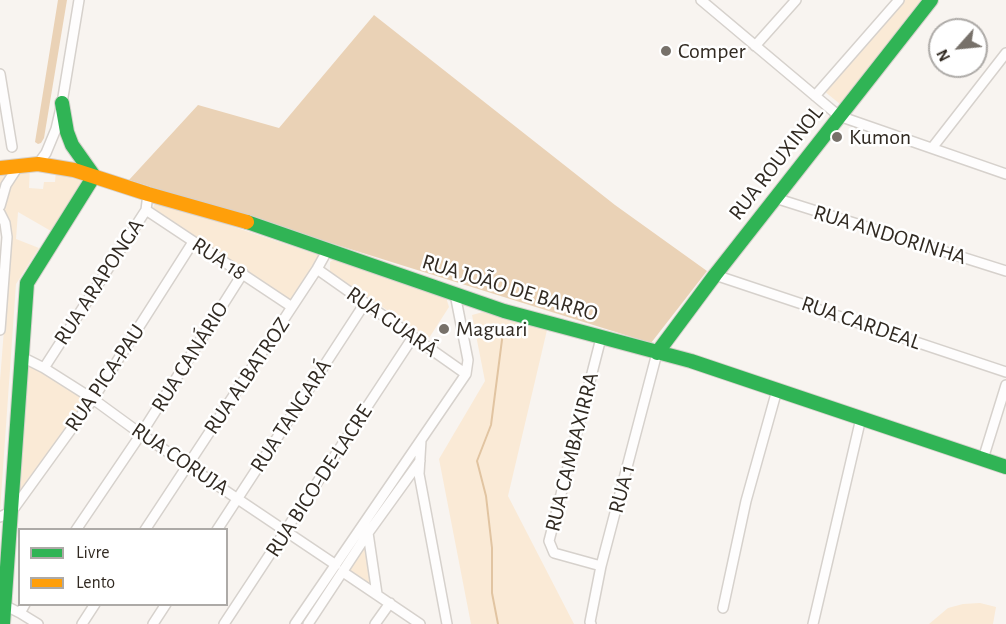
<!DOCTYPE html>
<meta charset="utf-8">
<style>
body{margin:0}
#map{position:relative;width:1006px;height:624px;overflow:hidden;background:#f8f4f0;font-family:"Alegreya Sans",sans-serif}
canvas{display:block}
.legend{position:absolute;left:18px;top:528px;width:210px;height:78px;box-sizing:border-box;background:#fff;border:2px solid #adaaa7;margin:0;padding:8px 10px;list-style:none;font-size:18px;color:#312a22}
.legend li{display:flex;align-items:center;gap:12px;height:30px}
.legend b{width:30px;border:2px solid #adaaa7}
.north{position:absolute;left:928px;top:18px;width:60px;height:60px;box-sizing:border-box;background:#fff;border:2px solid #adaaa7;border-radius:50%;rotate:243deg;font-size:16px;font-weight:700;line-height:24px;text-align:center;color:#312a22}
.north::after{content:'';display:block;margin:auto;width:21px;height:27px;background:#77716a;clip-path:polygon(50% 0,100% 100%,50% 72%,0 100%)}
</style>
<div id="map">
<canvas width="1006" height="624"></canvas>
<ul class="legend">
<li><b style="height:8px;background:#30b455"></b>Livre</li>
<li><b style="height:8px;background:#ff9f0a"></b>Lento</li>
</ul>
<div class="north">N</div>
</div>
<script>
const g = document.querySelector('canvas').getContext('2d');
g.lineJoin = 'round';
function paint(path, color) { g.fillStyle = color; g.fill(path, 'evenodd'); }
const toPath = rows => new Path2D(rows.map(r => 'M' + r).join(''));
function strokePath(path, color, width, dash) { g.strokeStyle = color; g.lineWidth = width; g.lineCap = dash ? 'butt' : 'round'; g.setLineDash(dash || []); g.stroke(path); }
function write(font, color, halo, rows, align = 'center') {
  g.font = font + ' "Alegreya Sans",sans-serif'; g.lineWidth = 5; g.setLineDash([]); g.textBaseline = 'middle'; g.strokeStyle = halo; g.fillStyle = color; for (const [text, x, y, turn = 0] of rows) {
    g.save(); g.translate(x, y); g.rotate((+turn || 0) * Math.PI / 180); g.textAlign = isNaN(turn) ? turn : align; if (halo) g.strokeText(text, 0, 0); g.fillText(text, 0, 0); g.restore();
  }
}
const green = toPath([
 [904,0,923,0,840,104,824,91],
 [30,167,29,188,43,189,44,182,55,182,56,170,89,179,51,231,18,212,16,239,39,248,16,284,0,511,0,381,11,238,6,214,0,205,0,172],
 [156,201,321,256,294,300,287,300,153,208],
 [335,258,445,294,449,307,429,338,330,272,330,262],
 [487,311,547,330,508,496,574,624,471,624,439,459,485,381,472,315],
 [22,358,92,399,13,509],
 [366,539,373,586,348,569],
 [980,603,996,607,993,624,929,624,948,608,963,604]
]);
const forest = toPath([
 [58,0,67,0,44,138,41,143,38,144,35,142],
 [374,15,615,205,707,271,651,343,129,180,198,105,279,128]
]);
const stream = toPath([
 [498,624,492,593,492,548,486,496,477,461,491,425,503,332]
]);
const street = toPath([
 [701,0,839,116,1006,174],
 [755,46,796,0],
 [0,74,12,147],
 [815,96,899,0],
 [932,148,1006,53],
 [38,164,46,153,56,129,62,103,79,0],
 [775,198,1006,271],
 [0,206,6,185,19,165],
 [146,210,292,307],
 [0,213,5,223,7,237,0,330],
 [317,269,466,374],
 [715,275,1006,372],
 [601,338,549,541,554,553,601,566],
 [22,357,44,368,93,399,141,434,336,565],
 [44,368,146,210,148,194],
 [421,440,419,474,447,624],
 [983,459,1006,385],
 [0,517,12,511,93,399,193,242],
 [76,530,141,434,243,273],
 [145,530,317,269,327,251],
 [217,530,365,303],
 [368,533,377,594],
 [343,572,420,624],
 [4,605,20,613,25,604],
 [723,608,746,501,777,390],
 [20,613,38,624],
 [82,624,95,604],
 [153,624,166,604],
 [224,624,413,337],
 [295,624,466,374,468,360,455,294],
 [308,624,368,533,420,461],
 [375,624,390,603],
 [591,624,590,622,601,566,657,353],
 [813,624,861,418]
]);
const fast = toPath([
 [247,222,504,311,691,361,1006,467],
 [657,353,715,275,931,0],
 [3,624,27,283,94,176,72,145,67,132,62,103]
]);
const slow = toPath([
 [0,168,38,164,74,170,148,194,247,222]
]);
const markers = [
 [666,51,6,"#77716a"],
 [837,137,6,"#77716a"],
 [444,329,6,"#77716a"]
];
const poiNames = [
 ["Comper",678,51],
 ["Kumon",849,137],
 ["Maguari",456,329]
];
const streetNames = [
 ["RUA ROUXINOL",776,163,-52],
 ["RUA ANDORINHA",890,235,17],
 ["RUA 18",219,259,33],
 ["RUA ARAPONGA",99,282,-57],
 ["RUA JOÃO DE BARRO",510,288,17],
 ["RUA GUARÁ",392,322,35],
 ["RUA CARDEAL",861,323,19],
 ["RUA CANÁRIO",190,357,-58],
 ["RUA ALBATROZ",247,376,-56],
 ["RUA PICA-PAU",105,378,-56],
 ["RUA TANGARÁ",291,416,-57],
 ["RUA CAMBAXIRRA",572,452,-76],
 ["RUA CORUJA",180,459,34],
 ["RUA BICO-DE-LACRE",319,481,-57],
 ["RUA 1",622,489,-75]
];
paint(green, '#faead6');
paint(forest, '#ead2b6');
strokePath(stream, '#e1c4a1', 2);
strokePath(street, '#d6d1cc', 12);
strokePath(fast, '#d6d1cc', 16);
strokePath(slow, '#d6d1cc', 16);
strokePath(street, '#fefdfd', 9);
strokePath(fast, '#30b455', 14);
strokePath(slow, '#ff9f0a', 14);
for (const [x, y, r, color] of markers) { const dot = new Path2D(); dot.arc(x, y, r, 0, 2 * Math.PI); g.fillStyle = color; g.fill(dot); strokePath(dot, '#fff', 2); }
write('22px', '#312a22', '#fff', poiNames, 'left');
write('22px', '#312a22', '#fff', streetNames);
</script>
